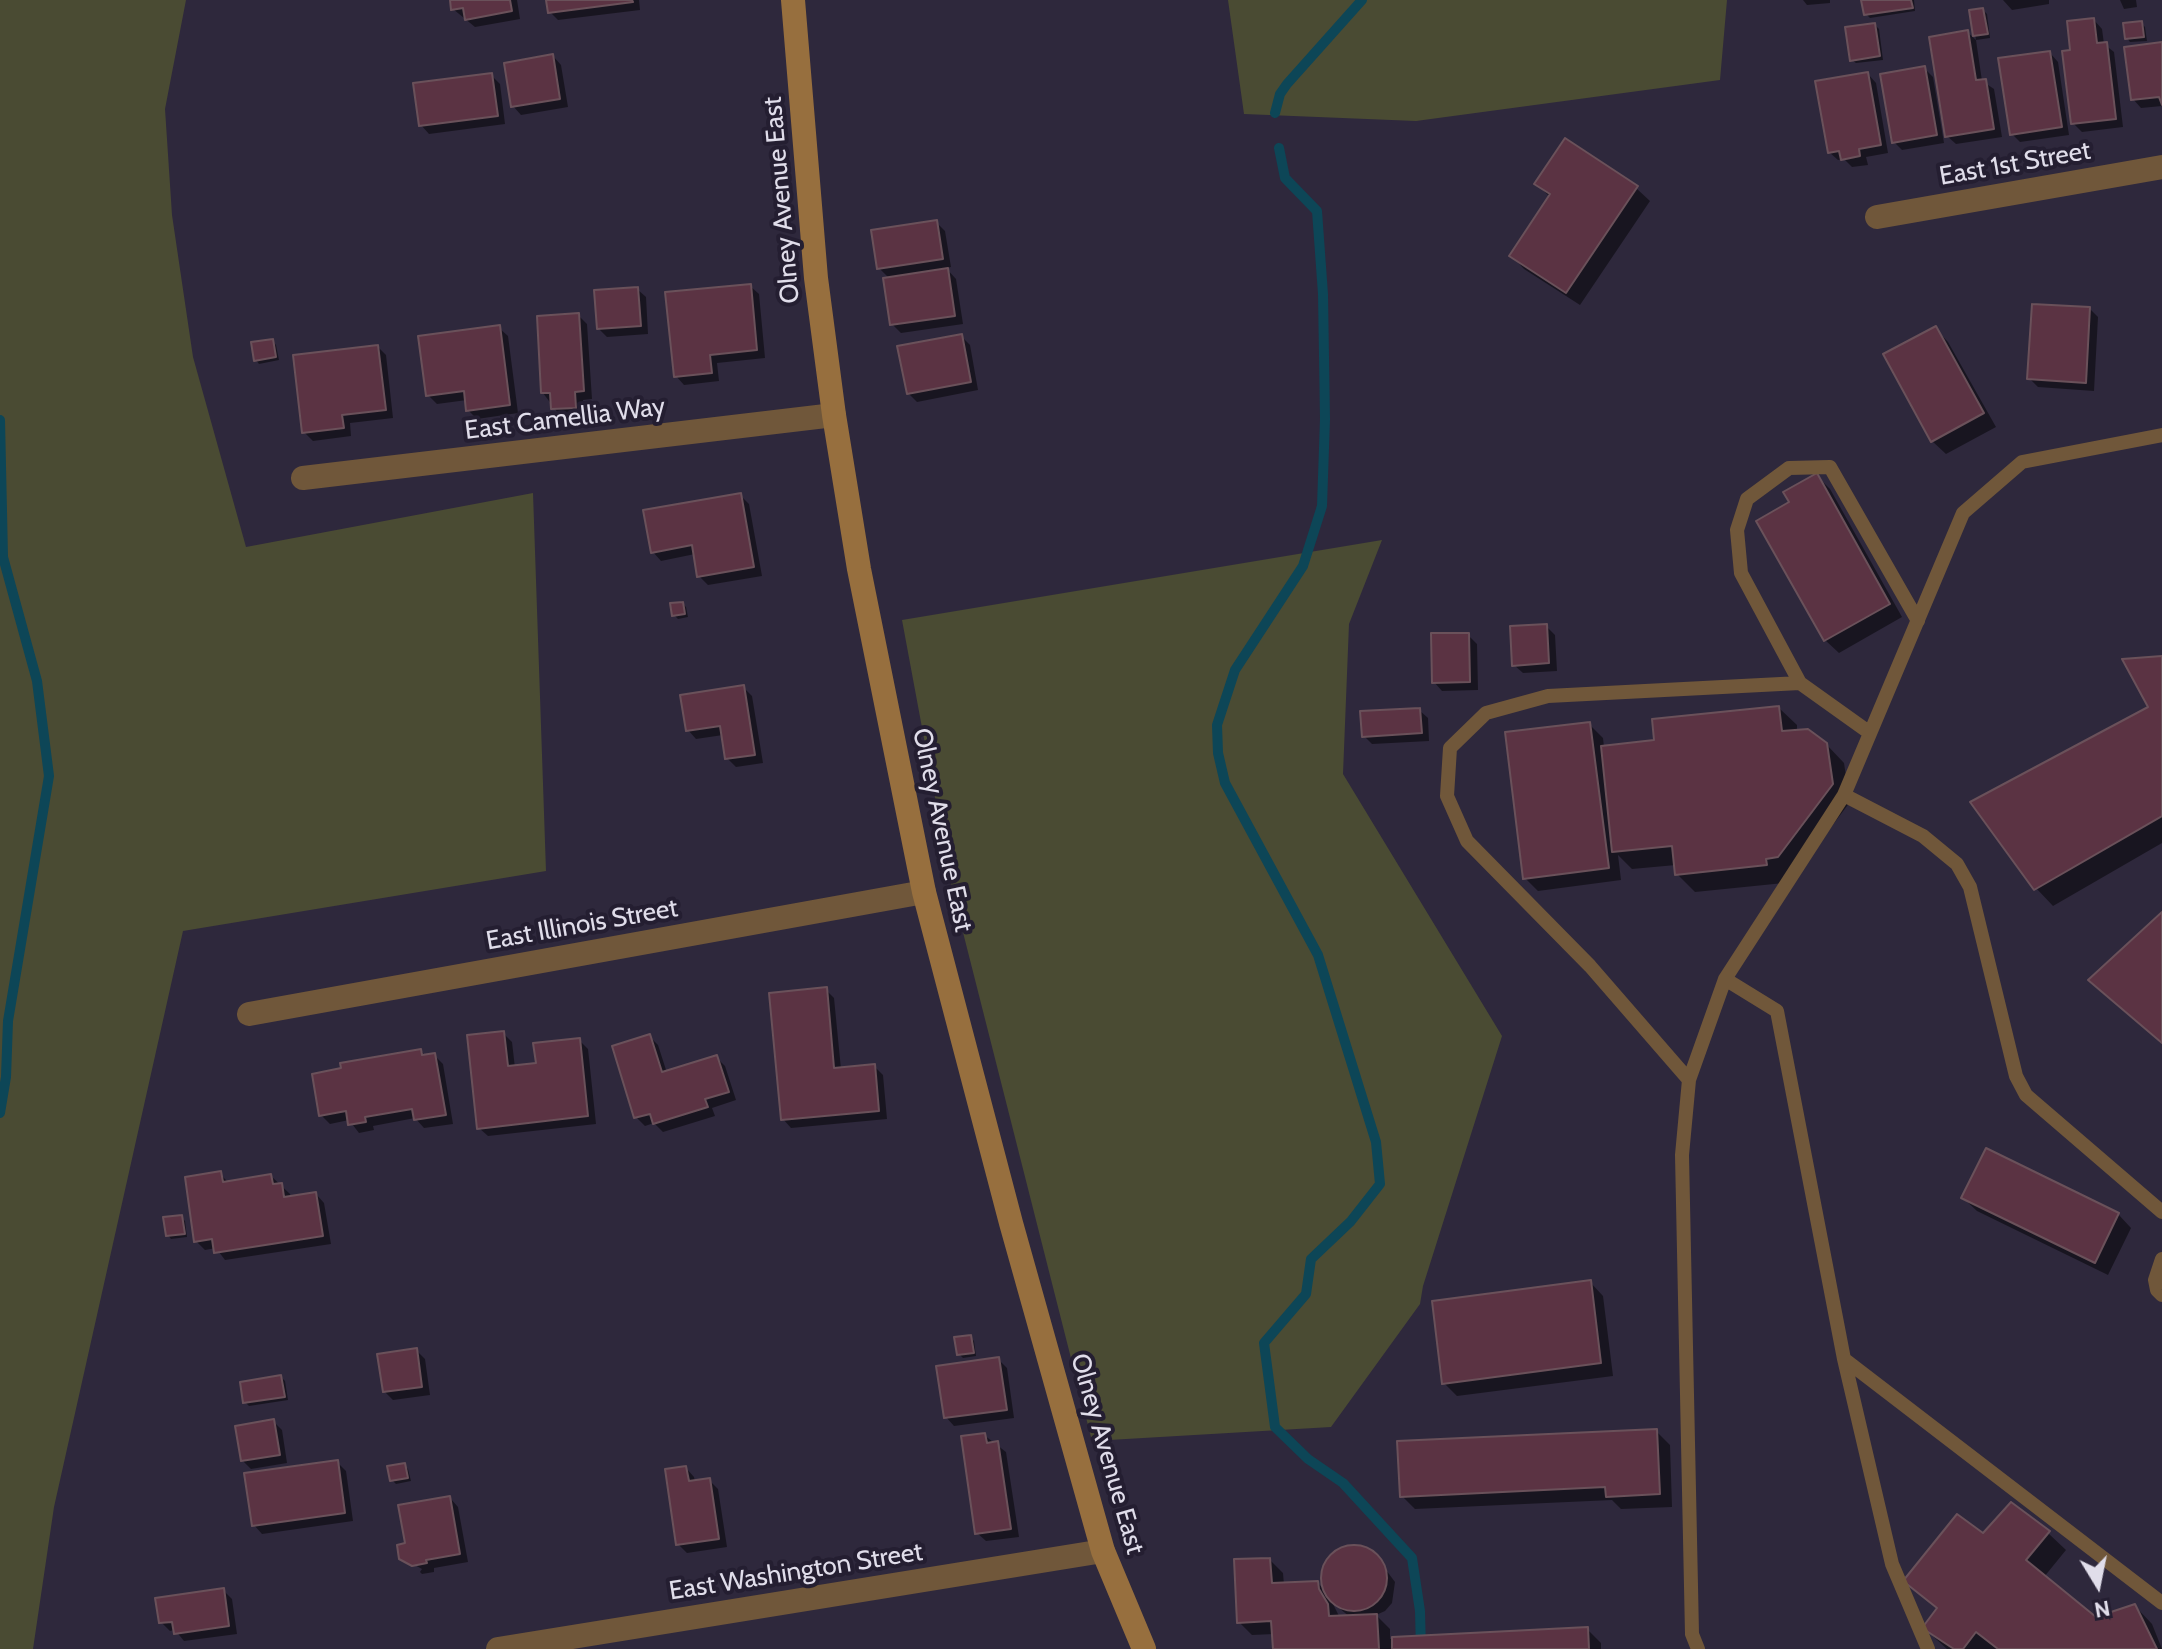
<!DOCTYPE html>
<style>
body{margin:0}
#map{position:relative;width:2162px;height:1649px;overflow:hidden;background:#2e283c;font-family:Cabin,sans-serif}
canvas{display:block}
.north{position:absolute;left:2058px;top:1545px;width:80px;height:80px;-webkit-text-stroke:6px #241e31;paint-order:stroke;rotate:170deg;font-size:22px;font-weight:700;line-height:32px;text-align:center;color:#e0ddea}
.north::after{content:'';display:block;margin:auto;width:28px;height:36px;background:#e0ddea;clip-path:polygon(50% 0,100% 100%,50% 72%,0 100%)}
</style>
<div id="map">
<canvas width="2162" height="1649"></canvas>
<div class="north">N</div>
</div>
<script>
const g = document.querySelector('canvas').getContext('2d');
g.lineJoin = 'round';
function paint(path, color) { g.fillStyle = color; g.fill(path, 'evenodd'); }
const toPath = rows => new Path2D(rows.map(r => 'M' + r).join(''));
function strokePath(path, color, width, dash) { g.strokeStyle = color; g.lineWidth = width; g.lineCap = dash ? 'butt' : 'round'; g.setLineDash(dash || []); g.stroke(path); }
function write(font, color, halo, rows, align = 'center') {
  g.font = font + ' Cabin,sans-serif'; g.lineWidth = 8; g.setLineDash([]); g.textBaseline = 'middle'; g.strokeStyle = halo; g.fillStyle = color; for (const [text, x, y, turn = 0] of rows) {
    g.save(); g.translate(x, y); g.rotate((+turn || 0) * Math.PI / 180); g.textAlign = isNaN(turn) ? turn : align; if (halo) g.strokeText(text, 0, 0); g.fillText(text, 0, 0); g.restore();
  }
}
const green = toPath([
 [0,0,186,0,165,109,172,215,193,357,246,547,533,493,546,871,183,931,54,1507,33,1649,0,1649],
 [1228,0,1727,0,1720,80,1416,121,1244,114],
 [1382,540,1349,624,1343,774,1502,1036,1423,1286,1420,1304,1331,1427,1092,1441,952,889,902,620]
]);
const shadow = toPath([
 [452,0,517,0,520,19,475,27,453,9],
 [548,0,639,0,640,10,558,20,550,12],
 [1803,0,1830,0,1830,3,1807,5],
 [1863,0,1914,0,1915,11,1870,18,1866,14],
 [2049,0,2049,4,2012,10,2003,0],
 [2120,0,2136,0,2137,7,2124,9],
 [1983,10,1987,14,1990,38,1976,40,1982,81,1994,89,2002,137,1956,144,1947,136,1967,32,1976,40,1971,11],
 [2094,20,2102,29,2104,44,2114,52,2123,127,2082,132,2073,123,2073,51],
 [2141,23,2145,27,2147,41,2130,42,2127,38],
 [1875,25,1879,29,1883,60,1856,63,1852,60],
 [2162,44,2162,106,2141,108,2133,99],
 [2050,53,2058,62,2069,135,2020,142,2012,134],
 [553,56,561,65,568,107,521,115,513,106],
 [1924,68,1933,77,1944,143,1902,150,1894,142],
 [1868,74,1876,83,1888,153,1866,157,1868,165,1852,167,1844,159,1838,160,1829,152],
 [491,75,500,84,505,124,429,134,421,125],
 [1537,184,1636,188,1650,201,1580,305,1524,269,1511,255,1550,197],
 [936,222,945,231,951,267,946,268,956,279,963,324,901,333,892,324,890,279,879,268],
 [750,286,759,294,765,358,717,363,719,381,684,385,676,376],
 [637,289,646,297,648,334,607,337,598,328],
 [2090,309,2098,317,2094,391,2038,387,2029,378],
 [578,315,587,324,592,399,583,400,584,416,561,417,543,393],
 [499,328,508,336,518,413,477,419,468,410,467,400,437,404,428,395],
 [1935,328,1948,342,1996,427,1946,454,1932,441],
 [962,337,970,345,978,390,917,402,909,394],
 [272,341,276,345,279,360,259,364,256,360],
 [378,347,386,355,393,418,350,423,351,436,313,441,304,432],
 [1816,475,1830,489,1902,617,1839,653,1825,640,1791,503],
 [740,495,749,504,762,576,708,585,699,576,695,554,661,561,653,552],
 [683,604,686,607,688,617,678,619,674,615],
 [1546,626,1555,635,1557,671,1523,673,1514,665],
 [1468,635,1477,644,1478,690,1442,691,1434,682],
 [2162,658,2162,843,2053,906,2036,888,2150,708],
 [743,687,752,696,763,763,736,767,727,758,723,735,696,739,688,730],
 [1779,708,1797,725,1797,732,1826,744,1844,763,1850,802,1796,874,1783,876,1784,883,1695,892,1677,874,1676,865,1632,869,1618,855,1621,880,1538,891,1525,878,1589,724,1603,738,1604,747,1656,742],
 [1419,710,1428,718,1429,741,1372,744,1364,736],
 [826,990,834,998,841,1069,874,1066,883,1075,887,1119,791,1128,783,1119],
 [503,1033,512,1042,515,1068,538,1065,579,1040,588,1049,596,1124,488,1136,479,1128],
 [650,1037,658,1045,667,1073,716,1057,725,1066,736,1100,712,1108,715,1116,663,1132,654,1123,645,1126,636,1117],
 [421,1051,426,1056,434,1055,443,1064,453,1124,424,1128,415,1118,373,1126,374,1130,359,1133,349,1120,330,1124,321,1115],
 [220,1174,229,1183,271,1176,290,1194,291,1198,316,1194,324,1203,331,1244,225,1260,216,1248,205,1250,196,1241],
 [1963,1198,2118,1214,2131,1228,2108,1275,1977,1211],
 [181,1217,185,1221,187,1237,171,1239,168,1235],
 [1590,1282,1603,1296,1613,1376,1457,1396,1444,1383],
 [970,1337,974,1341,976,1356,963,1358,959,1354],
 [416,1350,425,1359,430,1395,393,1400,384,1391],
 [998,1359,1007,1368,1014,1418,954,1426,946,1417],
 [281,1377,285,1381,288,1400,249,1406,245,1402],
 [273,1421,282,1430,287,1463,251,1469,242,1460],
 [1656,1431,1670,1445,1672,1507,1621,1509,1612,1500,1415,1509,1402,1496],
 [984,1435,1006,1452,1019,1537,986,1541,977,1533],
 [337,1462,346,1471,353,1521,262,1534,254,1525],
 [404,1465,408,1469,411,1481,396,1484,392,1480],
 [686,1468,694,1477,695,1482,709,1480,718,1489,727,1547,687,1553,678,1544],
 [450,1498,458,1507,468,1562,434,1568,434,1572,422,1574,420,1572,422,1569,406,1560,406,1563,401,1558,407,1545],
 [2048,1533,2066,1550,2044,1577,2096,1619,2135,1606,2152,1624,2162,1649,1947,1649,1924,1628,1938,1610,1905,1581,1983,1536],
 [1354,1547,1374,1554,1395,1582,1392,1603,1385,1611,1376,1615,1390,1629,1390,1639,1587,1629,1601,1643,1601,1649,1275,1649,1274,1634,1252,1635,1239,1622,1270,1560,1283,1573,1284,1585,1318,1583,1327,1593,1322,1580,1328,1561,1344,1548],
 [1331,1600,1339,1608,1350,1617,1340,1618],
 [223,1590,232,1599,237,1634,184,1641,175,1630,170,1631,161,1622]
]);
const stream = toPath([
 [1275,113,1280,94,1287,84,1362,0],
 [1279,148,1285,178,1317,211,1323,294,1325,419,1322,506,1303,566,1235,670,1217,725,1218,753,1225,783,1318,955,1376,1142,1380,1184,1351,1221,1311,1259,1306,1294,1264,1343,1275,1427,1308,1459,1343,1483,1412,1558,1420,1611,1421,1649],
 [0,420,3,557,37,681,49,776,8,1021,6,1077,0,1113]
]);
const building = toPath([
 [450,0,510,0,512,11,465,20,463,8,451,10,450,0],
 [546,0,632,0,633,2,548,13,546,0],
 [1861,0,1911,0,1913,8,1864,15,1861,0],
 [1983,8,1988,34,1973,36,1969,10,1983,8],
 [2094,18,2097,43,2107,42,2116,119,2071,124,2062,51,2070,50,2067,21,2094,18],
 [2142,21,2144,37,2125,39,2123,23,2142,21],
 [1875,23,1880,56,1850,61,1845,27,1875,23],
 [1968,30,1976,80,1986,79,1994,129,1945,137,1929,37,1968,30],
 [2162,42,2162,105,2159,97,2131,100,2124,47,2162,42],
 [2050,51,2062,127,2010,135,1998,58,2050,51],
 [553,54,560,99,511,107,504,63,553,54],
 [1925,66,1937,135,1892,143,1880,74,1925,66],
 [1868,72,1881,145,1859,149,1860,156,1841,160,1839,151,1828,153,1815,81,1868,72],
 [492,73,498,116,419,126,413,83,492,73],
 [1565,138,1638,186,1566,293,1509,256,1550,194,1534,184,1565,138],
 [937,220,943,259,877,269,871,230,937,220],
 [948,268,955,316,890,325,883,278,948,268],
 [751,284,757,350,710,355,712,373,674,377,665,292,751,284],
 [638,287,641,326,597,329,594,290,638,287],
 [2032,304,2090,307,2086,383,2027,379,2032,304],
 [579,313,584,391,575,392,576,408,551,409,550,393,541,393,537,316,579,313],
 [500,325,510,405,466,411,464,391,426,396,418,336,500,325],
 [1936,326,1984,413,1931,442,1883,354,1936,326],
 [962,334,971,382,907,394,897,346,962,334],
 [273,339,276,357,254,361,251,342,273,339],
 [378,345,386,410,342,415,344,428,302,433,293,355,378,345],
 [1817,473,1890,604,1824,641,1756,521,1789,502,1783,492,1817,473],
 [741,493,754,567,697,577,692,545,651,553,643,510,741,493],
 [683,602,685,614,672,616,670,603,683,602],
 [1547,624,1549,663,1512,666,1510,626,1547,624],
 [1431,633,1469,633,1470,682,1432,683,1431,633],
 [2162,656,2162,816,2034,890,1970,802,2148,707,2122,659,2162,656],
 [744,685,755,755,725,759,720,726,686,731,680,695,744,685],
 [1779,706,1782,731,1808,729,1827,743,1833,784,1778,857,1766,859,1767,865,1675,875,1672,846,1612,852,1601,746,1654,740,1652,719,1779,706],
 [1420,708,1422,733,1362,737,1360,711,1420,708],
 [1590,722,1609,868,1523,879,1505,732,1590,722],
 [2162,912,2162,1043,2088,980,2162,912],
 [827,987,834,1068,875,1064,879,1111,781,1120,769,993,827,987],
 [504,1031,508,1066,536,1063,533,1043,580,1038,588,1116,477,1129,467,1035,504,1031],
 [650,1034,662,1072,717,1055,729,1092,705,1099,708,1107,653,1124,650,1114,634,1118,612,1046,650,1034],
 [421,1049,422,1055,435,1053,446,1115,414,1120,412,1109,365,1117,366,1122,348,1125,346,1111,319,1116,312,1074,341,1068,340,1063,421,1049],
 [1986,1148,2119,1213,2095,1263,1961,1198,1986,1148],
 [221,1171,223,1182,271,1174,273,1184,282,1183,284,1197,316,1192,323,1236,214,1253,212,1239,194,1242,185,1177,221,1171],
 [182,1215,185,1234,166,1236,163,1217,182,1215],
 [1591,1280,1601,1363,1442,1384,1432,1301,1591,1280],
 [971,1335,974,1353,957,1355,954,1337,971,1335],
 [417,1348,422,1387,383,1392,377,1354,417,1348],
 [999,1357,1007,1410,944,1418,936,1366,999,1357],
 [281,1375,285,1397,243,1403,240,1382,281,1375],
 [274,1419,280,1455,241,1461,235,1426,274,1419],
 [1657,1429,1660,1494,1606,1497,1605,1487,1400,1497,1397,1441,1657,1429],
 [985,1433,987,1443,998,1441,1011,1529,975,1534,961,1436,985,1433],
 [338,1460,345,1513,252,1526,244,1473,338,1460],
 [405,1463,408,1478,390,1481,387,1466,405,1463],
 [686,1466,689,1481,710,1478,719,1539,676,1545,665,1469,686,1466],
 [450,1496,460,1554,426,1560,427,1563,412,1566,399,1559,397,1545,405,1543,398,1505,450,1496],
 [2011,1502,2050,1531,2026,1560,2096,1617,2135,1604,2157,1649,1998,1649,1976,1632,1963,1649,1954,1649,1922,1628,1937,1608,1903,1581,1957,1514,1983,1533,2011,1502],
 '1321 1578a33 33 0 1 1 66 0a33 33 0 1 1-66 0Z',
 [1270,1558,1272,1583,1318,1581,1319,1589,1328,1604,1329,1616,1377,1614,1379,1649,1273,1649,1271,1621,1237,1623,1234,1559,1270,1558],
 [224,1588,229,1626,174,1634,172,1622,159,1623,155,1598,224,1588],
 [1588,1627,1589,1649,1392,1649,1392,1637,1588,1627]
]);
const lane = toPath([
 [1800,683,1741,573,1737,530,1747,499,1789,468,1830,467,1918,621],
 [1844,795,1923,836,1957,864,1970,887,2016,1076,2026,1095,2162,1212],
 [1725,979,1777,1011,1844,1359,1892,1564,1928,1649],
 [1689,1080,1590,966,1467,841,1447,796,1450,748,1486,713,1548,696,1800,683,1870,733],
 [2162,1259,2155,1280,2157,1290,2162,1295],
 [1844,1359,2162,1603],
 [1698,1649,1692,1634,1682,1155,1689,1080,1725,979,1844,795,1963,513,2022,462,2162,435]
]);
const street = toPath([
 [1877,217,2162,167],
 [303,478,834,415],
 [249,1014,924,892],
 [498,1649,1103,1551]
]);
const secondary = toPath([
 [793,0,816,278,834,415,859,569,924,892,1011,1223,1103,1551,1144,1649]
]);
const streetNames = [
 ["East 1st Street",2015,164,-10],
 ["Olney Avenue East",782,200,-95],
 ["East Camellia Way",565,419,-7],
 ["Olney Avenue East",942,830,78],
 ["East Illinois Street",582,925,-10],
 ["Olney Avenue East",1107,1454,74],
 ["East Washington Street",796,1572,-9]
];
paint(green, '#4a4b33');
paint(shadow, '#0007');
strokePath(stream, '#0d4657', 10);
paint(building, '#5b3343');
strokePath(building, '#6a515a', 2);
strokePath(lane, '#70573a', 14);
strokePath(street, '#70573a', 24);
strokePath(secondary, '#976f3e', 24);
write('26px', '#e0ddea', '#241e31', streetNames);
</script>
